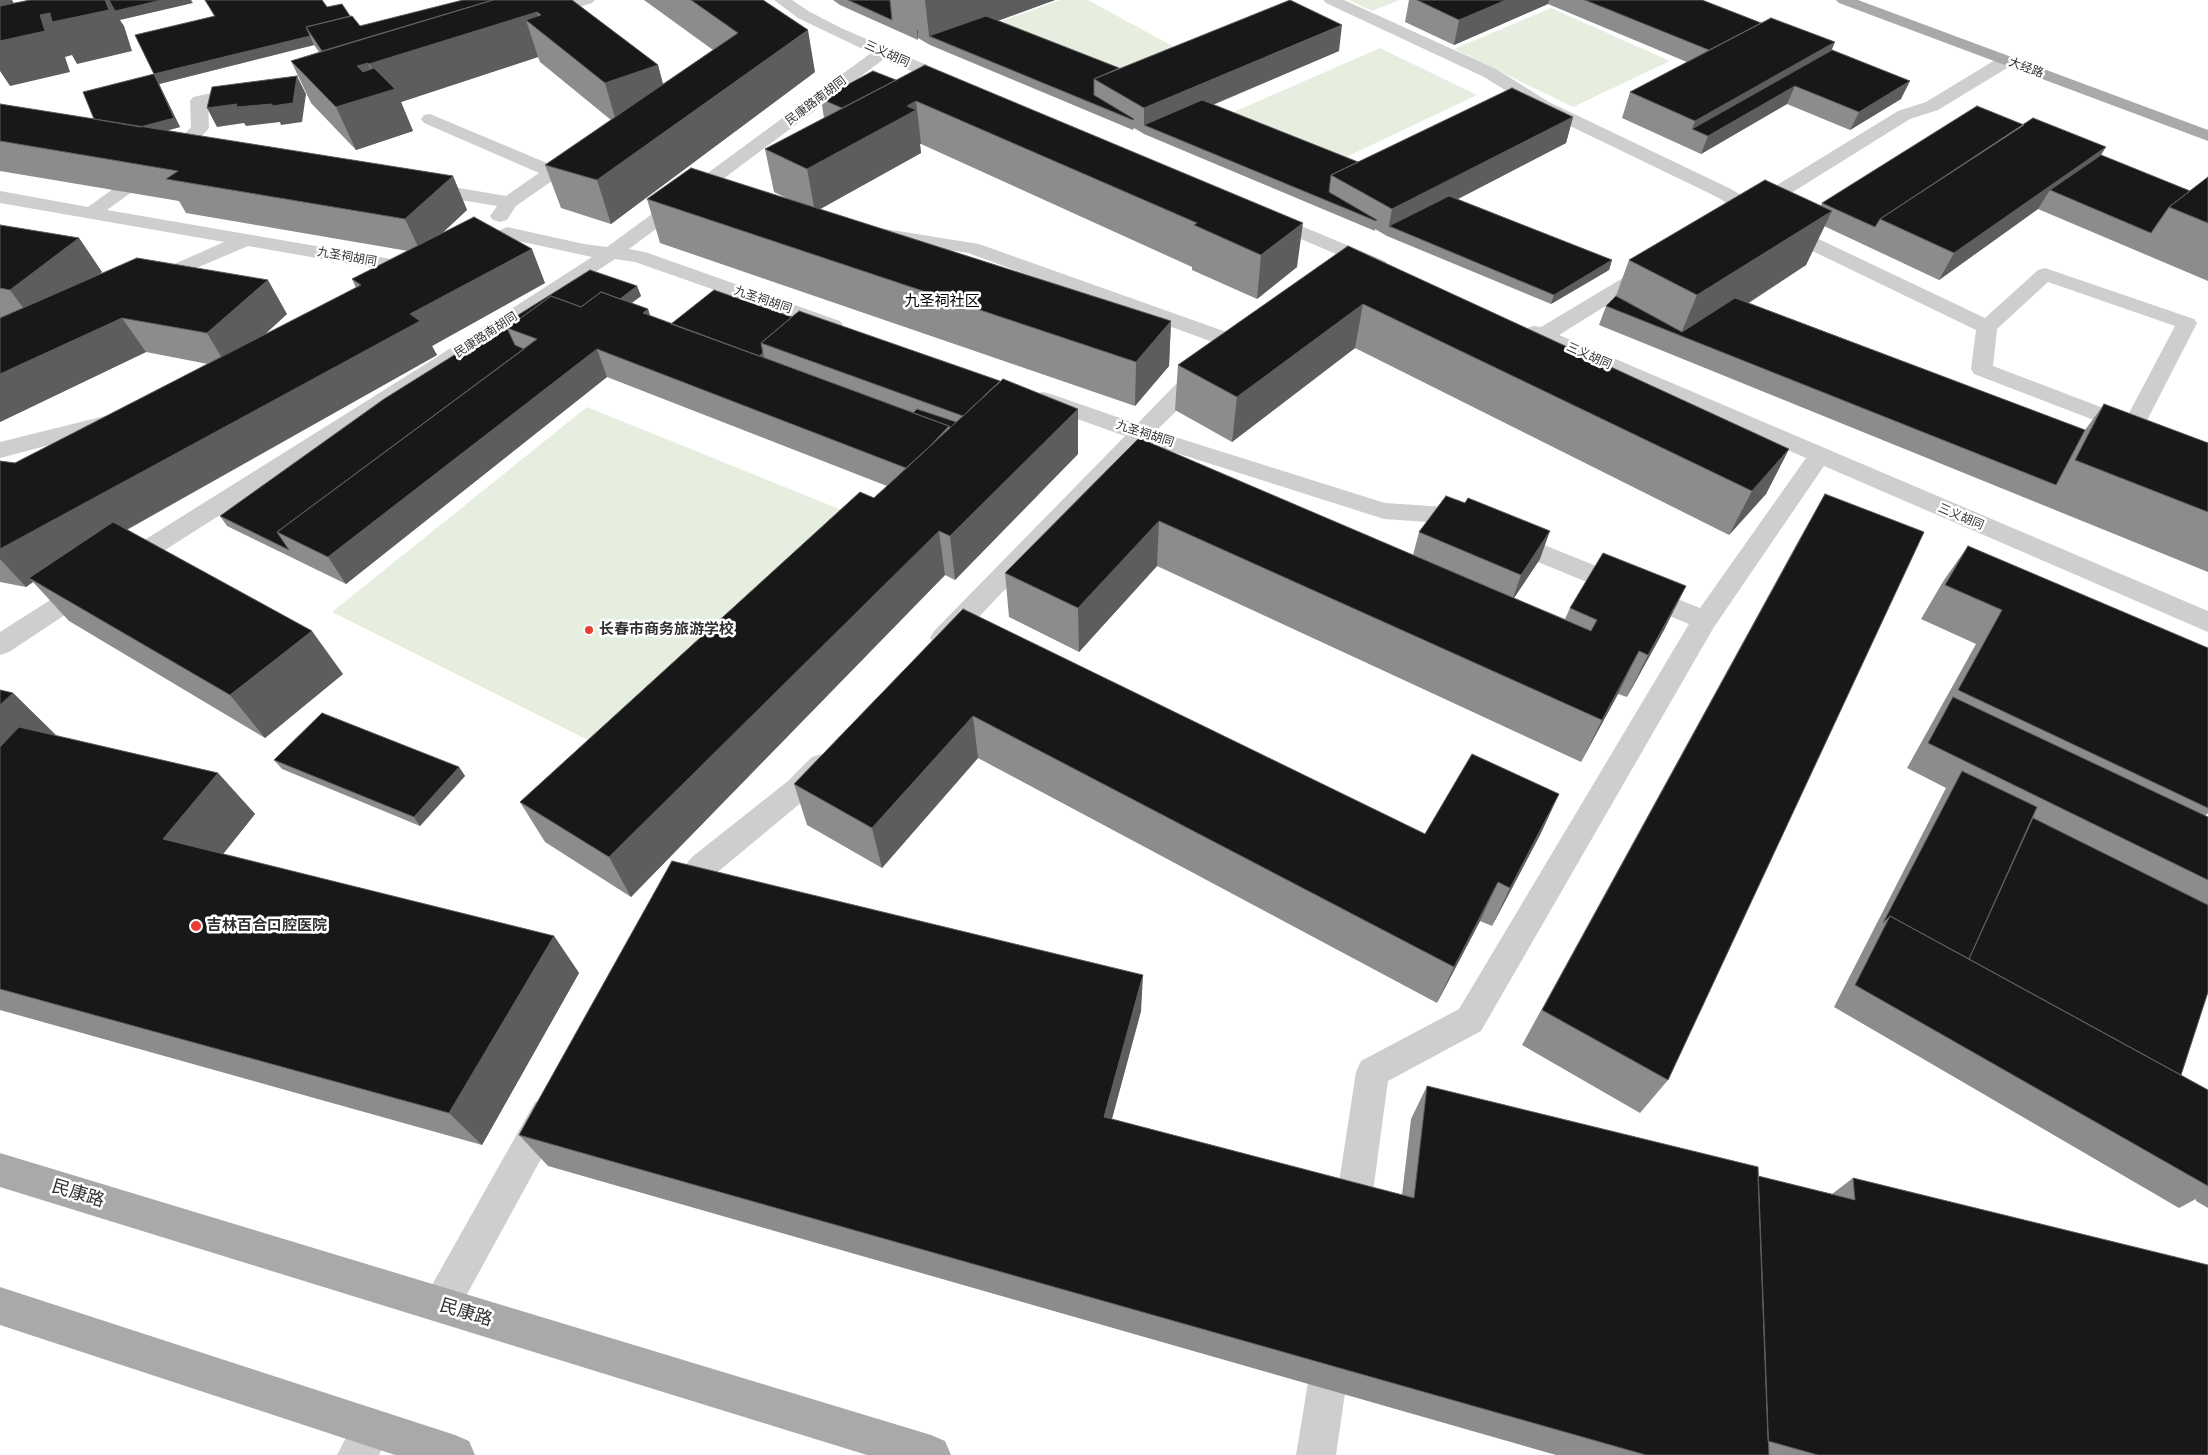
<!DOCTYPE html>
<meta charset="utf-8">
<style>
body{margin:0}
canvas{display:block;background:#fff}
</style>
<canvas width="2208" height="1455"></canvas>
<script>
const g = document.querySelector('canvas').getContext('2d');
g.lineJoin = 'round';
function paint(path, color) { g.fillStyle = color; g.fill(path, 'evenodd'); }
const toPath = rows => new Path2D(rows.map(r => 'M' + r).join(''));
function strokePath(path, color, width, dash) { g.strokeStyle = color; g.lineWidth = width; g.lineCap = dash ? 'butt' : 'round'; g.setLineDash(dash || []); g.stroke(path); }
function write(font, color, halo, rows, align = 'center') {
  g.font = font + ' "PT Sans","Noto Sans SC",sans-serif'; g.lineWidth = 5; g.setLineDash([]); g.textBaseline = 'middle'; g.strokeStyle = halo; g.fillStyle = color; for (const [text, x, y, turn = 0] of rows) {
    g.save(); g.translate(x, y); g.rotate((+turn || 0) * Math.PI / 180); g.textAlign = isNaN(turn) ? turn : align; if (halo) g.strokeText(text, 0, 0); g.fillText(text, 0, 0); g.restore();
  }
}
const green = toPath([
 [1060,0,1088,0,1198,60,1142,82,994,24],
 [1349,0,1400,0,1372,11],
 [1551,8,1670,61,1573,107,1454,49],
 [1380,48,1477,95,1342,159,1229,114],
 [587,407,849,513,614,753,332,612]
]);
const minor = toPath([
 [570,0,595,0,592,3,576,8,564,8,562,5,564,2,570,0],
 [774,0,792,0,810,12,841,28,959,79,961,83,959,87,947,87,884,59,629,249,645,252,840,321,843,325,840,329,833,331,826,329,635,262,615,259,448,370,132,571,123,574,114,571,111,565,114,559,432,360,592,257,509,239,471,256,464,254,461,250,464,246,507,227,584,244,607,247,871,53,798,18,774,0],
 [1323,0,1344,0,1496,69,1549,102,1731,189,1751,201,1898,111,1926,102,2000,57,2012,57,2014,61,2012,65,1938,110,1910,119,1764,210,1787,224,1985,318,2038,270,2045,268,2194,319,2197,323,2141,432,2133,434,2125,432,1974,374,1971,369,1976,330,1773,232,1717,197,1537,110,1484,77,1326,3,1323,0],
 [2048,282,2175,326,2127,417,1993,366,1997,329,2048,282],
 [245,86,251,87,254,91,251,95,208,104,209,128,193,146,205,148,208,152,205,156,199,157,174,153,171,149,191,127,190,101,193,97,245,86],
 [430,114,554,166,583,158,589,159,592,163,589,167,559,176,516,206,507,220,500,222,493,220,490,216,497,206,424,194,417,192,415,188,417,184,424,182,506,196,539,173,424,123,421,119,424,115,430,114],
 [152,164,158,165,161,169,158,173,107,210,420,264,427,266,430,270,427,274,420,276,248,246,152,287,145,285,142,281,145,277,224,242,0,203,0,191,88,207,146,165,152,164],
 [1268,212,1385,261,1388,265,1385,269,1378,271,1371,269,1261,222,1258,218,1261,214,1268,212],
 [873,227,979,244,1246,339,1250,344,1246,349,1239,350,1232,349,968,253,866,237,863,233,866,229,873,227],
 [1650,264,1657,266,1660,270,1657,274,1559,335,2208,611,2208,632,1824,466,1714,627,1481,1031,1388,1081,1369,1221,1364,1234,1351,1239,1338,1234,1333,1221,1356,1072,1361,1061,1459,1009,1689,624,1499,546,1496,540,1499,534,1508,531,1517,534,1700,608,1806,458,1535,340,1527,336,1524,332,1527,328,1534,326,1541,327,1643,266,1650,264],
 [1203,365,1211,367,1214,372,1211,377,1156,431,1385,503,1446,507,1454,509,1477,518,1480,524,1477,530,1468,532,1443,523,1384,519,1145,443,952,645,943,648,934,645,930,638,934,631,1125,436,1035,404,1032,399,1035,394,1043,392,1051,394,1137,424,1178,382,1195,367,1203,365],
 [117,413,125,415,128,420,125,425,0,458,0,442,117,413],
 [89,578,98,581,102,587,98,593,9,652,0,655,0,632,80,581,89,578],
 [822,754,832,757,836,765,832,773,808,797,714,875,688,907,677,911,666,907,662,898,666,889,692,857,788,781,812,757,822,754],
 [547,1098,559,1102,564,1114,559,1126,454,1318,441,1323,428,1318,423,1305,428,1292,535,1102,547,1098],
 [1332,1333,1345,1339,1351,1352,1336,1455,1296,1455,1313,1352,1319,1339,1332,1333],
 [372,1408,386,1414,392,1428,379,1455,337,1455,358,1414,372,1408]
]);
const major = toPath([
 [1836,0,1858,0,2208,130,2208,141,1839,3,1836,0],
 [0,1153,931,1435,945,1441,951,1455,867,1455,0,1187,0,1153],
 [0,1287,455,1435,469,1441,475,1455,395,1455,0,1325,0,1287]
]);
const wall = toPath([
 [205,0,323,0,322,0,327,7,350,16,360,26,572,0,658,65,663,84,713,50,644,0,763,0,815,72,611,224,561,208,545,165,611,120,540,62,538,57,401,102,413,131,356,150,311,103,291,61,319,52,314,45,159,84,180,127,166,131,453,176,467,210,442,233,545,283,432,346,437,355,127,530,343,674,265,738,69,621,33,582,26,587,0,582,0,461,15,463,208,364,146,352,0,422,0,225,79,238,102,272,99,275,287,314,264,335,356,288,352,279,408,251,186,213,179,201,0,171,0,104,94,119,154,74,214,16],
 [833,0,1055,0,998,21,1119,68,1339,51,1213,105,1358,162,1573,117,1566,143,1458,199,1612,260,1609,270,1551,304,1387,236,1375,229,1375,231,1144,134,1134,128,1133,130,930,45,918,38,918,40,840,5],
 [1409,0,1702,0,1832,50,1901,99,1850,130,1787,104,1701,154,1622,118,1630,92,1687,62,1548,4,1454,45,1405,22],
 [873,71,1297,267,1257,299,1192,270,1192,267,921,144,920,144,921,153,820,209,1171,321,1169,366,1135,406,660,243,647,199,790,200,774,192,765,149,824,118,821,99],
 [2101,155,2190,191,2208,177,2208,281,2038,209,1939,280,1824,226,1806,265,1749,303,2085,430,2104,404,2208,443,2208,572,1599,325,1606,306,1616,296,1629,260,1821,206,1822,203],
 [1348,246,1789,449,1766,494,1729,535,1355,348,1232,442,1175,410,1178,365],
 [590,270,637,286,641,296,631,303,648,309,650,316,671,324,714,290,1078,454,955,580,945,575,631,897,545,842,520,802,887,486,607,377,346,584,227,526,220,516],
 [1139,438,1413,555,1419,532,1540,559,1514,598,1565,619,1570,608,1686,586,1664,630,1627,697,1618,694,1581,762,1157,566,1079,652,1009,617,1005,573],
 [1825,494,1668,1080,1640,1113,1522,1045,1800,538],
 [1968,546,2208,648,2208,813,2205,816,2208,817,2208,992,2181,1075,2208,1090,2208,1208,2196,1201,2196,1199,2179,1208,1834,1007,1946,788,1907,768,1976,644,1921,619,1944,580],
 [963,609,1425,834,1559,794,1540,835,1492,926,1480,921,1437,1003,978,758,882,868,807,825,794,784],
 [0,690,13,693,56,736,218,773,255,814,223,854,554,936,579,973,482,1145,0,1010],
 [274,760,459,767,465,776,420,826,282,769],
 [1141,1011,1112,1119,1402,1195,1411,1119,1427,1086,1758,1176,1832,1194,1853,1178,2208,1455,1556,1455,548,1166,519,1135]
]);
const shadedWall = toPath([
 [0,0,12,0,15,5,0,9],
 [105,0,191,0,193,3,120,20,124,26,132,51,77,64,72,55,65,57,70,72,10,86,0,71,0,41,40,15],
 [925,0,1055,0,941,41,929,36,930,45],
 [1506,0,1549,0,1548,4,1454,45,1459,20],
 [537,12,544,35,526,20,538,57,401,102,413,131,356,150,336,107,325,56],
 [368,63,370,65,382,93,381,93],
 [1342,25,1339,51,1155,129,1144,125,1144,134,1144,108],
 [918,29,918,40,917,31],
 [808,30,815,72,611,224,597,180],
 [310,36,314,45,159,84,180,127,107,146,154,74],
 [1835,42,1824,68,1692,129,1695,121],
 [658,65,669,107,617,125,605,83],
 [297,76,306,94,302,122,281,125,280,122,246,126,244,123,217,127,207,108],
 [1910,81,1901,99,1850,130,1859,112],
 [1795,86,1787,104,1701,154,1708,136],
 [916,101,921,144,920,144,921,153,815,212,807,169,907,106],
 [1573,117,1566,143,1398,230,1389,226,1387,236,1392,209],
 [2106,147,2089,174,2050,190,2038,209,1939,280,1954,253],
 [453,176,467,210,421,253,405,219],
 [1832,211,1806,265,1691,340,1680,336,1697,295],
 [1303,223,1297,267,1257,299,1261,255],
 [79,238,102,272,35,324,10,290],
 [532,249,545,283,432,346,437,355,35,581,29,578,33,582,26,587,0,559,0,549,410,314],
 [1612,260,1609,270,1551,304,1554,295],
 [268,280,287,314,228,368,207,333],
 [637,286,641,296,591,334,587,324],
 [1363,304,1355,348,1232,442,1237,397],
 [648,309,657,337,643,313],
 [122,318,146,352,0,422,0,374],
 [1171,321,1169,366,1135,406,1136,362],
 [597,349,607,377,346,584,328,557],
 [763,353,766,362,746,368],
 [1078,409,1078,454,955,580,950,536],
 [1789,449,1766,494,1729,535,1752,491],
 [1159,521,1157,566,1079,652,1078,608],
 [939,531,945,575,631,897,609,857],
 [1550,531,1540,559,1512,601,1521,575],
 [1686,586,1664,630,1627,697,1648,655],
 [312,631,343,674,265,738,230,695],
 [1639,651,1618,694,1581,762,1602,720],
 [13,693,56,735,0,794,0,705],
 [973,716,978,758,882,868,872,828],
 [459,767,465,776,420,826,414,817],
 [218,773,255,814,204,878,163,839],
 [1559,794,1540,835,1492,926,1510,888],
 [1498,882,1480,921,1437,1003,1454,967],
 [554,936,579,973,482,1145,449,1113],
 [1143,975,1141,1011,1104,1148,1104,1117]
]);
const building = toPath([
 [30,0,105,0,109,10,52,22,50,13,40,15,45,31,0,41,0,6,30,0],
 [109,0,162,0,115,11,109,0],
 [205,0,322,0,327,7,342,4,350,16,306,27,310,36,154,74,135,35,215,16,205,0],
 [463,0,493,0,322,51,306,27,352,16,360,26,463,0],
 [493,0,572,0,658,65,605,83,526,20,541,15,537,12,369,64,368,63,357,66,363,72,374,68,395,89,336,107,291,61,493,0],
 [691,0,763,0,808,30,597,180,545,165,738,33,691,0],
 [848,0,890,0,892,20,848,0],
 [1290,0,1342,25,1144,108,1094,79,1290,0],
 [1417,0,1506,0,1459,20,1417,0],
 [1585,0,1702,0,1761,23,1709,50,1585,0],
 [986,16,1119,68,1094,79,1094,95,1134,119,1133,120,929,36,986,16],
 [1771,18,1835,42,1695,121,1630,92,1771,18],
 [1832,50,1910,81,1859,112,1795,86,1708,136,1692,129,1832,50],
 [925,65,1303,223,1261,255,1194,225,1197,223,916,101,907,106,916,110,807,169,765,149,925,65],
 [873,71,896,80,842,108,821,99,873,71],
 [154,74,174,118,140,127,94,119,83,92,154,74],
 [297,76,293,103,272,106,272,104,236,107,237,104,207,108,212,87,297,76],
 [1512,88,1573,117,1392,209,1331,175,1512,88],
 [1202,100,1358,162,1331,175,1329,192,1377,220,1376,221,1144,125,1202,100],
 [0,104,453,176,405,219,166,179,178,171,0,141,0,104],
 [1977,106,2024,125,1880,219,1875,227,1822,203,1977,106],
 [2033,118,2106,147,1954,253,1880,219,2033,118],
 [2101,155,2190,191,2169,207,2151,233,2050,190,2101,155],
 [691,168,1171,321,1136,362,647,199,691,168],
 [2208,177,2208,223,2169,207,2208,177],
 [1765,180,1832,211,1697,295,1629,260,1765,180],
 [1449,196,1612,260,1554,295,1389,226,1449,196],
 [474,217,532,249,410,314,420,321,0,549,0,461,15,463,361,285,352,279,474,217],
 [0,225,79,238,10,290,0,288,0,225],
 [1348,246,1789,449,1752,491,1363,304,1237,397,1178,365,1348,246],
 [137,258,268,280,207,333,122,318,0,374,0,318,137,258],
 [590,270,637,286,620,299,601,292,581,307,551,296,507,328,515,345,524,349,277,532,289,550,220,516,384,399,590,270],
 [714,290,792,317,761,343,763,353,759,356,671,324,714,290],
 [601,292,648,309,643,313,949,426,929,447,906,468,597,349,328,557,277,532,537,339,507,328,551,296,581,307,601,292],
 [1616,296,1682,332,1735,298,2085,430,2056,485,1606,306,1616,296],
 [799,311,1000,381,963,416,761,343,799,311],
 [1003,379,1078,409,950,536,939,531,609,857,520,802,860,492,874,498,1003,379],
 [2104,404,2208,443,2208,512,2075,460,2104,404],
 [917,409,956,422,950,428,949,426,913,413,917,409],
 [1139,438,1591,631,1597,620,1570,608,1603,553,1686,586,1648,655,1639,651,1602,720,1159,521,1078,608,1005,573,1139,438],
 [1825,494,1924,532,1668,1080,1542,1010,1825,494],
 [1446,496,1465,503,1468,498,1550,531,1521,575,1419,532,1446,496],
 [113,522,312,631,230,695,29,578,113,522],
 [1968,546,2208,648,2208,808,1958,690,2002,610,1945,585,1968,546],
 [963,609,1425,834,1472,754,1559,794,1510,888,1498,882,1454,967,973,716,872,828,794,784,963,609],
 [0,690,13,693,0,705,0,690],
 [1953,697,2208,817,2208,880,1928,743,1953,697],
 [322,713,459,767,414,817,274,760,322,713],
 [19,727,218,773,163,839,554,936,449,1113,0,989,0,747,19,727],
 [1962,771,2037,807,1969,959,1890,916,1883,923,1962,771],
 [2033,818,2208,905,2208,992,2181,1075,1969,959,2033,818],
 [672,861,1143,975,1104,1117,1414,1198,1427,1086,1758,1167,1769,1455,1646,1455,519,1135,672,861],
 [1890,916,2208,1090,2208,1186,1855,985,1890,916],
 [1758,1176,1855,1200,1853,1178,2208,1265,2208,1455,1818,1455,1768,1441,1758,1176]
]);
const markers = [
 [589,630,5,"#e63e35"],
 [196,926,6,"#e63e35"]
];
const farStreetnames = [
 ["三义胡同",887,54,24],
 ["大经路",2026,68,20],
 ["民康路南胡同",816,101,-37],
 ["九圣祠胡同",347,257,10],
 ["九圣祠胡同",763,300,19],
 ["民康路南胡同",486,335,-33],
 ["三义胡同",1589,356,24],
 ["九圣祠胡同",1145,434,18],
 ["三义胡同",1961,517,23]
];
const farQuarternames = [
 ["九圣祠社区",942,302]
];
const poiNames = [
 ["长春市商务旅游学校",599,630],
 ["吉林百合口腔医院",207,926]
];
const nearStreetnames = [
 ["民康路",78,1194,17],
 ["民康路",466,1313,17]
];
paint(green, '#e6eee0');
paint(minor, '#cecece');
paint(major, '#a9a9a9');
paint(wall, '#8c8c8c');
paint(shadedWall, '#5d5d5d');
paint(building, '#181818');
strokePath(building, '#5d5d5d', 1);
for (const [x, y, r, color] of markers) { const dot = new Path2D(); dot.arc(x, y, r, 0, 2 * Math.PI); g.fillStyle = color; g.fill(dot); strokePath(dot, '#fff', 2); }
write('12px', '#313131', '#fff', farStreetnames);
write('15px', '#000', '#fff', farQuarternames);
write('bold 15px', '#313131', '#fff', poiNames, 'left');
write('18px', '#313131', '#fff', nearStreetnames);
</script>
